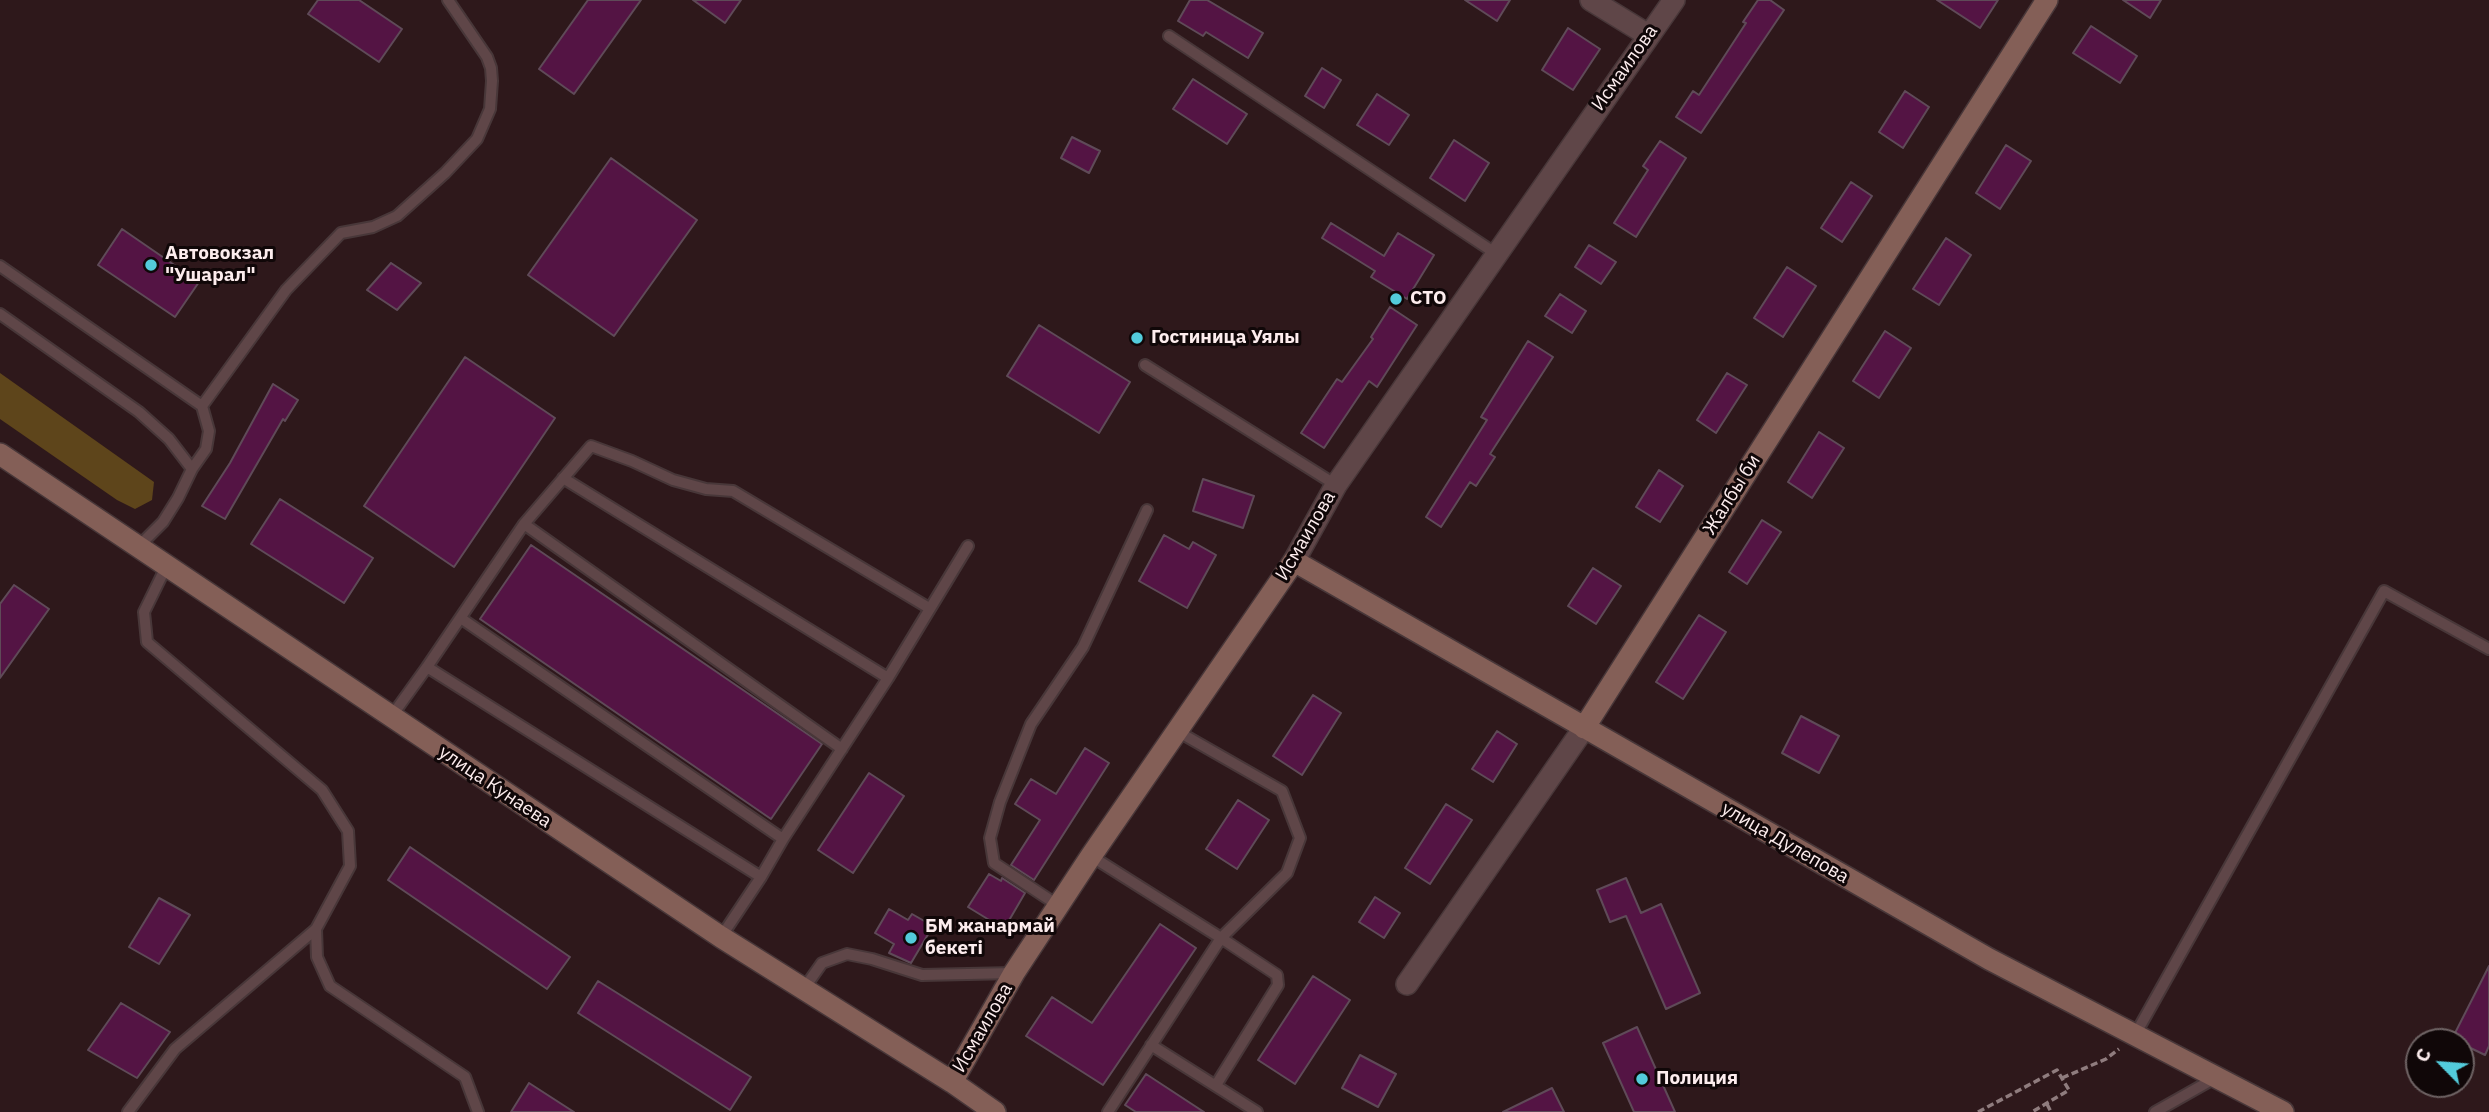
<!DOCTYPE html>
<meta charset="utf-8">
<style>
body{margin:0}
#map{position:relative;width:2489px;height:1112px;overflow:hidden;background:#2e181b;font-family:"IBM Plex Sans",sans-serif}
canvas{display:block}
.north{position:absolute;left:2405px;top:1028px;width:70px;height:70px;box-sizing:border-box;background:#100708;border:2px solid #6e6364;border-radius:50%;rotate:295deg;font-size:19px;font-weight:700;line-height:28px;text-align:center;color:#fceced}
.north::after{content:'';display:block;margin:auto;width:24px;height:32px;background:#53cbdb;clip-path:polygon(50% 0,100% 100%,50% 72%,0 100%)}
</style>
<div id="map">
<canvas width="2489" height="1112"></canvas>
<div class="north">С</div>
</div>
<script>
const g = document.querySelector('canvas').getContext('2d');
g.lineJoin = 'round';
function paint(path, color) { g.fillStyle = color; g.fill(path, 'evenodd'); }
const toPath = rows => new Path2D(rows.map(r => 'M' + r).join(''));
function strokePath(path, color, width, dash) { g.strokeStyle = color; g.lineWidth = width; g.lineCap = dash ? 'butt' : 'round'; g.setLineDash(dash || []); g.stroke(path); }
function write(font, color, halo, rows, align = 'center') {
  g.font = font + ' "IBM Plex Sans",sans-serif'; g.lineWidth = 6; g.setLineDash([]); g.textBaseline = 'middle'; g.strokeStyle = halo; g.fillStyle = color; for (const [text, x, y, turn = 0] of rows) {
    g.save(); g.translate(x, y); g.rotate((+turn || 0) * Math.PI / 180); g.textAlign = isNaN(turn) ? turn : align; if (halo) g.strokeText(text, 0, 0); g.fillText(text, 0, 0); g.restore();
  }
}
const forest = toPath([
 [0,373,154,482,152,500,135,509,117,500,0,419]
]);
const building = toPath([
 [318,0,359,0,402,29,379,62,308,14,318,0],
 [588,0,641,0,574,94,539,69,588,0],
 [693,0,741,0,725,23,693,0],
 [1190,0,1207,0,1263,33,1248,58,1206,32,1203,36,1178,21,1190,0],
 [1465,0,1510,0,1497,21,1465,0],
 [1758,0,1770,0,1784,10,1701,133,1676,117,1693,91,1699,95,1746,23,1743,22,1758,0],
 [1937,0,1998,0,1980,28,1937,0],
 [2123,0,2161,0,2150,18,2123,0],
 [2091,26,2137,56,2120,83,2073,53,2091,26],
 [1568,28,1600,49,1573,90,1542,70,1568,28],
 [1322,68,1341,80,1324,108,1305,96,1322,68],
 [1193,79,1247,114,1227,144,1173,109,1193,79],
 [1905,91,1929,107,1903,148,1879,132,1905,91],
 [1377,94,1409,115,1389,145,1357,125,1377,94],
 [1072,137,1100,151,1089,173,1061,158,1072,137],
 [1454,140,1489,163,1465,201,1430,178,1454,140],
 [1660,141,1686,158,1636,237,1614,223,1648,170,1643,166,1660,141],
 [2006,145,2031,161,2000,209,1976,193,2006,145],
 [611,158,697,220,614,336,528,275,611,158],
 [1851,182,1872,196,1842,242,1821,228,1851,182],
 [1331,223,1384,256,1398,233,1434,255,1407,299,1371,277,1375,271,1322,238,1331,223],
 [122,229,199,282,175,317,98,265,122,229],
 [1946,238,1971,255,1939,305,1913,289,1946,238],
 [1589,245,1616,262,1601,284,1575,267,1589,245],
 [391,263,421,283,397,310,367,290,391,263],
 [1787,267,1816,286,1783,337,1754,318,1787,267],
 [1560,294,1586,311,1572,333,1545,316,1560,294],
 [1390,307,1417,325,1377,387,1369,381,1324,448,1301,433,1337,379,1342,382,1373,339,1371,337,1390,307],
 [1039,325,1130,382,1099,433,1007,376,1039,325],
 [1885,331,1911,348,1879,398,1853,381,1885,331],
 [1528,341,1553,357,1490,454,1495,457,1476,486,1470,482,1441,527,1426,517,1487,420,1481,417,1528,341],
 [465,357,555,418,454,567,364,506,465,357],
 [1727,373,1747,385,1716,433,1697,420,1727,373],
 [273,384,298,400,285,421,283,419,225,519,202,506,230,463,273,384],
 [1819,432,1844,448,1812,498,1788,482,1819,432],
 [1659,470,1683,486,1660,522,1636,507,1659,470],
 [1203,479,1254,496,1243,528,1193,511,1203,479],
 [280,499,373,558,344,603,251,544,280,499],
 [1762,520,1781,532,1747,584,1729,572,1762,520],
 [1164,535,1189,549,1193,542,1216,555,1187,608,1139,581,1164,535],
 [531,545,822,744,771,819,480,619,531,545],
 [1593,568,1621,586,1596,624,1568,606,1593,568],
 [14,585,49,609,0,678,0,604,14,585],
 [1699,615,1726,632,1683,699,1656,682,1699,615],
 [1313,695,1341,713,1302,775,1273,756,1313,695],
 [1801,716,1839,736,1819,773,1782,753,1801,716],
 [1497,731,1517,744,1493,782,1472,769,1497,731],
 [1085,748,1109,763,1034,880,1011,865,1040,820,1015,804,1031,779,1056,794,1085,748],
 [869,773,904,796,853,873,818,850,869,773],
 [1238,800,1269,820,1237,869,1206,849,1238,800],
 [1446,804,1472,820,1430,884,1405,868,1446,804],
 [410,847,570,957,547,989,388,880,410,847],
 [989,874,1001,881,1002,878,1025,893,1004,929,968,907,989,874],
 [1626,878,1641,913,1661,904,1700,993,1666,1009,1626,916,1610,922,1597,890,1626,878],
 [1375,897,1400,913,1384,938,1359,922,1375,897],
 [159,898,190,915,159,964,129,947,159,898],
 [889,909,908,920,912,914,933,926,911,963,889,953,894,944,875,933,889,909],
 [1160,924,1196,948,1103,1085,1026,1036,1052,997,1092,1023,1160,924],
 [2489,966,2489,1046,2485,1055,2452,1039,2489,966],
 [1313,976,1350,1000,1295,1084,1258,1060,1313,976],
 [598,981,751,1077,730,1110,578,1013,598,981],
 [121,1003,170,1032,137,1078,88,1050,121,1003],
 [1637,1027,1675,1112,1634,1112,1603,1043,1637,1027],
 [1360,1055,1396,1074,1378,1107,1342,1088,1360,1055],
 [1146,1074,1204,1112,1136,1112,1125,1105,1146,1074],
 [529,1083,574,1112,511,1112,529,1083],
 [1552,1088,1564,1112,1503,1112,1552,1088]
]);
const path = toPath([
 [2062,1078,2106,1059,2119,1049],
 [2047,1104,2051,1112],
 [1978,1112,2057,1070,2069,1090,2032,1112]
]);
const lane = toPath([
 [1169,36,1498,255],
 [0,266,202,406],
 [0,314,139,412,169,439,192,469],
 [1145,365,1336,485],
 [563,478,888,678],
 [524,524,842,749],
 [138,547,163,522,178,498,192,469,206,449,209,431,202,406,286,290,341,233,373,227,397,216,445,173,477,139,490,109,492,81,491,68,487,57,448,0],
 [166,567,144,612,147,642,322,790,348,831,350,866,316,929,317,957,330,986,465,1077,478,1112],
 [462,619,783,839],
 [427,667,524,524,591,446,632,461,673,480,706,489,733,491,929,608],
 [391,717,427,667,761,877,783,839,888,678,968,546],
 [1177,731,1282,791,1300,838,1287,873,1221,938,1277,975,1278,985,1216,1085],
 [1091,856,1221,938,1108,1112],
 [1059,906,994,863,990,838,1000,802,1031,724,1083,647,1147,510],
 [721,937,761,877],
 [803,990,822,963,847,954,872,959,922,975,1014,973],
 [2135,1035,2384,591,2489,649],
 [1151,1045,1257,1112],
 [128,1112,175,1049,316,929],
 [2155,1112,2217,1077]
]);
const street = toPath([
 [1591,0,1648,35],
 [1294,561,1336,485,1674,0],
 [1407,984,1584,728]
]);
const secondary = toPath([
 [0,454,721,937,952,1082,995,1112],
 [1584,728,2047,0],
 [952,1082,1014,973,1091,856,1294,561,1989,959,2283,1112]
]);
const markers = [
 [151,265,7,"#53cbdb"],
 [1396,299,7,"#53cbdb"],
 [1137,338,7,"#53cbdb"],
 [911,938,7,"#53cbdb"],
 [1642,1079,7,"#53cbdb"]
];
const streetNames = [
 ["Исмаилова",1625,68,-55],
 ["Жалбы би",1732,495,-58],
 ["Исмаилова",1306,536,-60],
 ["улица Кунаева",495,787,34],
 ["улица Дулепова",1785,843,30],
 ["Исмаилова",983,1028,-60]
];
const poiNames = [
 ["Автовокзал",165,254],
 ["\"Ушарал\"",165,276],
 ["СТО",1410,299],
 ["Гостиница Уялы",1151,338],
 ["БМ жанармай",925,927],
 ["бекеті",925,949],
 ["Полиция",1656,1079]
];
paint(forest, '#5e451b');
paint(building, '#541444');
strokePath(building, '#5f4a58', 2);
strokePath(lane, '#483739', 14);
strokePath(street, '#483739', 24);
strokePath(secondary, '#483739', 24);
strokePath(path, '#8f7c7e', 3.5, [7, 3.5]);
strokePath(lane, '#5f4648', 10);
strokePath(street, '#5f4648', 21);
strokePath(secondary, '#845f57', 21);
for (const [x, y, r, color] of markers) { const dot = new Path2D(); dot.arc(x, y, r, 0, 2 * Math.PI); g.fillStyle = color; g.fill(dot); strokePath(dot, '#100708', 2.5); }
write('19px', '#fceced', '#100708', streetNames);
write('bold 19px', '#fceced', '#100708', poiNames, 'left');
</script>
